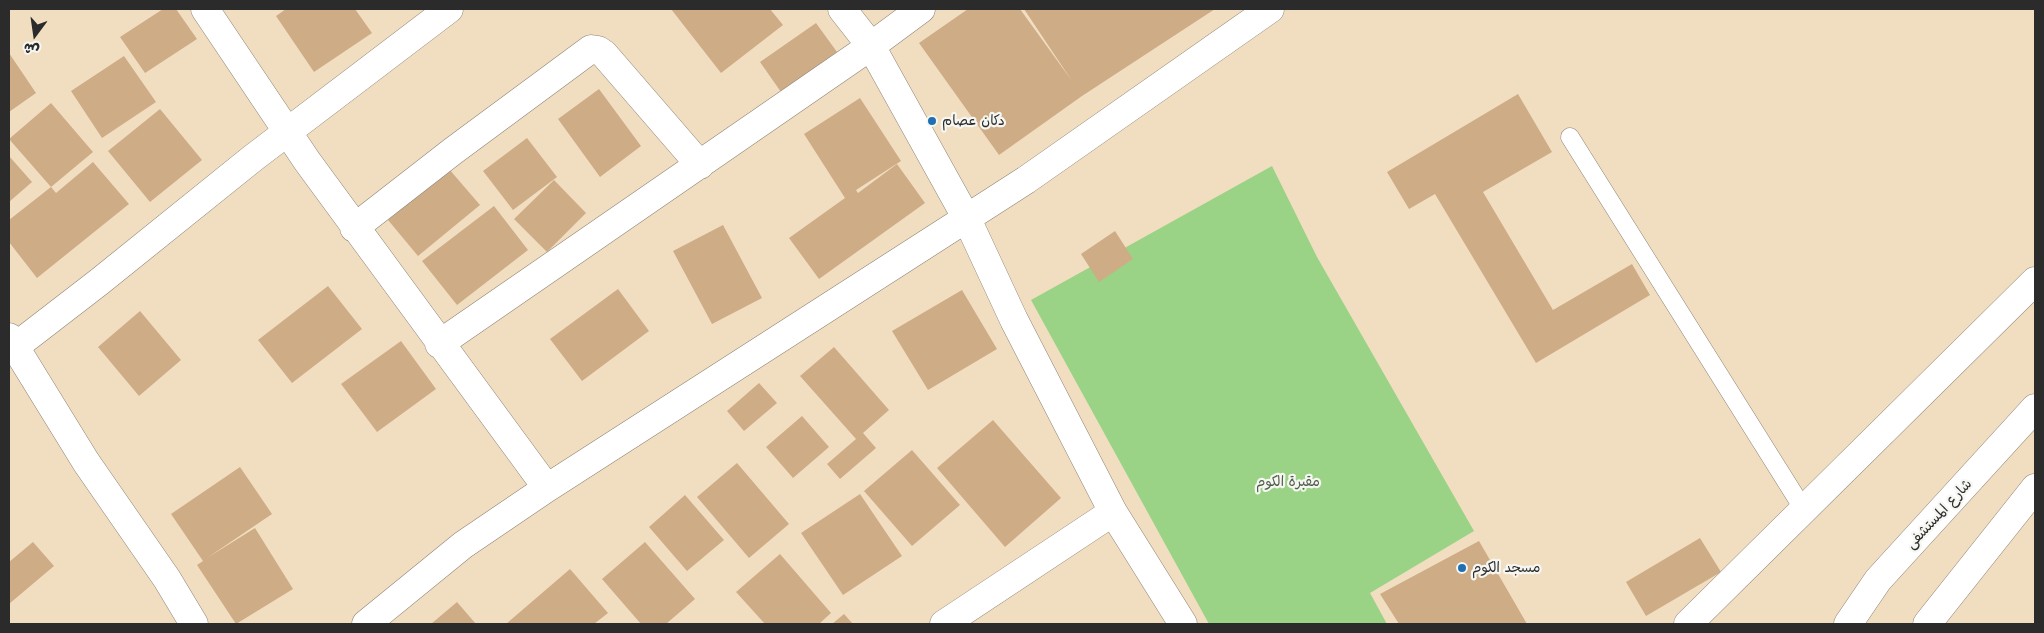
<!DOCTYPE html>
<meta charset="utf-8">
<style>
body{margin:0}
#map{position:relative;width:2044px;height:633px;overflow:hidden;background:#f1dec0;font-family:Mali,"Playpen Sans Arabic",sans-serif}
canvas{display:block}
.frame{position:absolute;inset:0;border:10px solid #2b2b2b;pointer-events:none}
.north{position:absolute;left:10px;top:10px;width:50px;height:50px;-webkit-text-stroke:4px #f6f6f2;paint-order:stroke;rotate:194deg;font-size:14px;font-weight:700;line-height:20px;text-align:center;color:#2b2b2b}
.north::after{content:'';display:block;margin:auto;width:18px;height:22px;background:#2b2b2b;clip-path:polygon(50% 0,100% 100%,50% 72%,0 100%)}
</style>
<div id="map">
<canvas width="2044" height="633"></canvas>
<div class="frame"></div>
<div class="north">ش</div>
</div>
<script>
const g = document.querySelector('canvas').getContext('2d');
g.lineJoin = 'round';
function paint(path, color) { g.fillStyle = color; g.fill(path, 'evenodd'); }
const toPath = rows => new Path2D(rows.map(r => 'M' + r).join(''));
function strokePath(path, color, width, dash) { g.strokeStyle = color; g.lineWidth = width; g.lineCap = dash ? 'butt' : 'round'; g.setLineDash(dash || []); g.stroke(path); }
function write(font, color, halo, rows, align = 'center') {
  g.font = font + ' Mali,"Playpen Sans Arabic",sans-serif'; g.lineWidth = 4.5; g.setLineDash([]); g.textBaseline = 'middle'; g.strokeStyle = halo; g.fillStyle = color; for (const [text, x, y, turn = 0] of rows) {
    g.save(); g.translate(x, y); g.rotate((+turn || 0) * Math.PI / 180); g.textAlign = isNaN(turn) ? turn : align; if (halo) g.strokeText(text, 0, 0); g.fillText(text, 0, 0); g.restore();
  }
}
const green = toPath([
 [1272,166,1317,257,1474,531,1370,593,1387,624,1209,624,1031,300]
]);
const building = toPath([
 [163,9,176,9,197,39,145,73,120,37],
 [286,9,355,9,372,33,314,72,276,16],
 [671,9,770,9,783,25,721,73],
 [968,9,1020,9,1072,81,1024,9,1215,9,1082,96,999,155,919,43],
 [816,23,837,52,781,92,760,62],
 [9,53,36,93,9,112],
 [124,56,156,102,102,138,71,91],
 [599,89,641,146,600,177,558,119],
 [1518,94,1552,152,1483,192,1553,310,1632,264,1650,295,1536,363,1435,194,1409,209,1387,172],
 [860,98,901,161,856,190,858,193,897,164,925,203,819,279,789,238,845,198,804,134],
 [51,103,93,152,51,187,9,139],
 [160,109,202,160,150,202,108,151],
 [527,138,557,177,513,210,483,171],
 [9,156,32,182,9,202],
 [93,162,129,204,37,278,9,242,9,220,51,187,56,193],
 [449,169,480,205,418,256,388,220],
 [554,180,586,213,547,252,514,219],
 [494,206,528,250,457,305,422,261],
 [723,225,762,298,712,324,673,251],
 [1115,231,1133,259,1099,282,1081,254],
 [328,286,362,329,292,383,258,340],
 [618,289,649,331,582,381,550,339],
 [962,290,997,349,928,390,892,331],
 [140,311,181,360,139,396,98,347],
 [401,341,436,389,377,432,341,384],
 [834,347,889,410,863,433,876,448,840,479,827,464,856,439,800,376],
 [759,383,777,403,744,431,727,411],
 [802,416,829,447,793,478,766,447],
 [993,420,1061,498,1005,547,937,468],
 [912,450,960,505,912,546,864,491],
 [737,463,789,524,749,558,697,497],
 [240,467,272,514,207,558,255,528,293,589,236,624,197,565,203,561,171,514],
 [860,494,902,556,843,595,801,533],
 [685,495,724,540,687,571,649,527],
 [1700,538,1721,572,1646,616,1626,582],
 [1479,541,1527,624,1399,624,1380,594],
 [33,542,54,566,9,604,9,562],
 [645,542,695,599,666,624,641,624,602,579],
 [780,554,831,613,819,624,765,624,736,592],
 [570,569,608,613,594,624,506,624],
 [457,602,476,624,431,624],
 [844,614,853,624,832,624]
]);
const service = toPath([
 [1570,137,1804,510]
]);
const minor = toPath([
 [205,9,307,161,547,488],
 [842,9,871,46,967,219,1014,320,1113,512,1183,624],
 [354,228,453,151,591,49,598,50,604,54,700,165],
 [9,337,86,462,167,579,194,624],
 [439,344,871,46,921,9],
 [16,346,99,282,253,158,449,9],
 [366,624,463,545,547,488,1026,180,1270,9],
 [944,624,1113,512],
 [1688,624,2035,281]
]);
const primary = toPath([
 [1848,624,1878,580,2035,408],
 [1927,624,2035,488]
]);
const markers = [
 [932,121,5,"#1f6fb2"],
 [1462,568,5,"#1f6fb2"]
];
const poiNames = [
 ["دكان عصام",942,121],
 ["مسجد الكوم",1472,568]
];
const parkNames = [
 ["مقبرة الكوم",1288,482]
];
const streetNames = [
 ["شارع المستشفى",1939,514,-47]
];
paint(green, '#9ad385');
paint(building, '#ceac86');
strokePath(service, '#8e8476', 19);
strokePath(minor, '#8e8476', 29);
strokePath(primary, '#8e8476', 29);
strokePath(service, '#fff', 18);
strokePath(minor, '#fff', 28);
strokePath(primary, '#fff', 28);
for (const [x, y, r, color] of markers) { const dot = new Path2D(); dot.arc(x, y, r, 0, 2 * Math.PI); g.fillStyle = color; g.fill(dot); strokePath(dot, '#f6f6f2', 2); }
write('14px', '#2b2b2b', '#f6f6f2', poiNames, 'left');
write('14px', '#4c5d46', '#f6f6f2', parkNames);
write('14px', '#2b2b2b', '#f6f6f2', streetNames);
</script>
